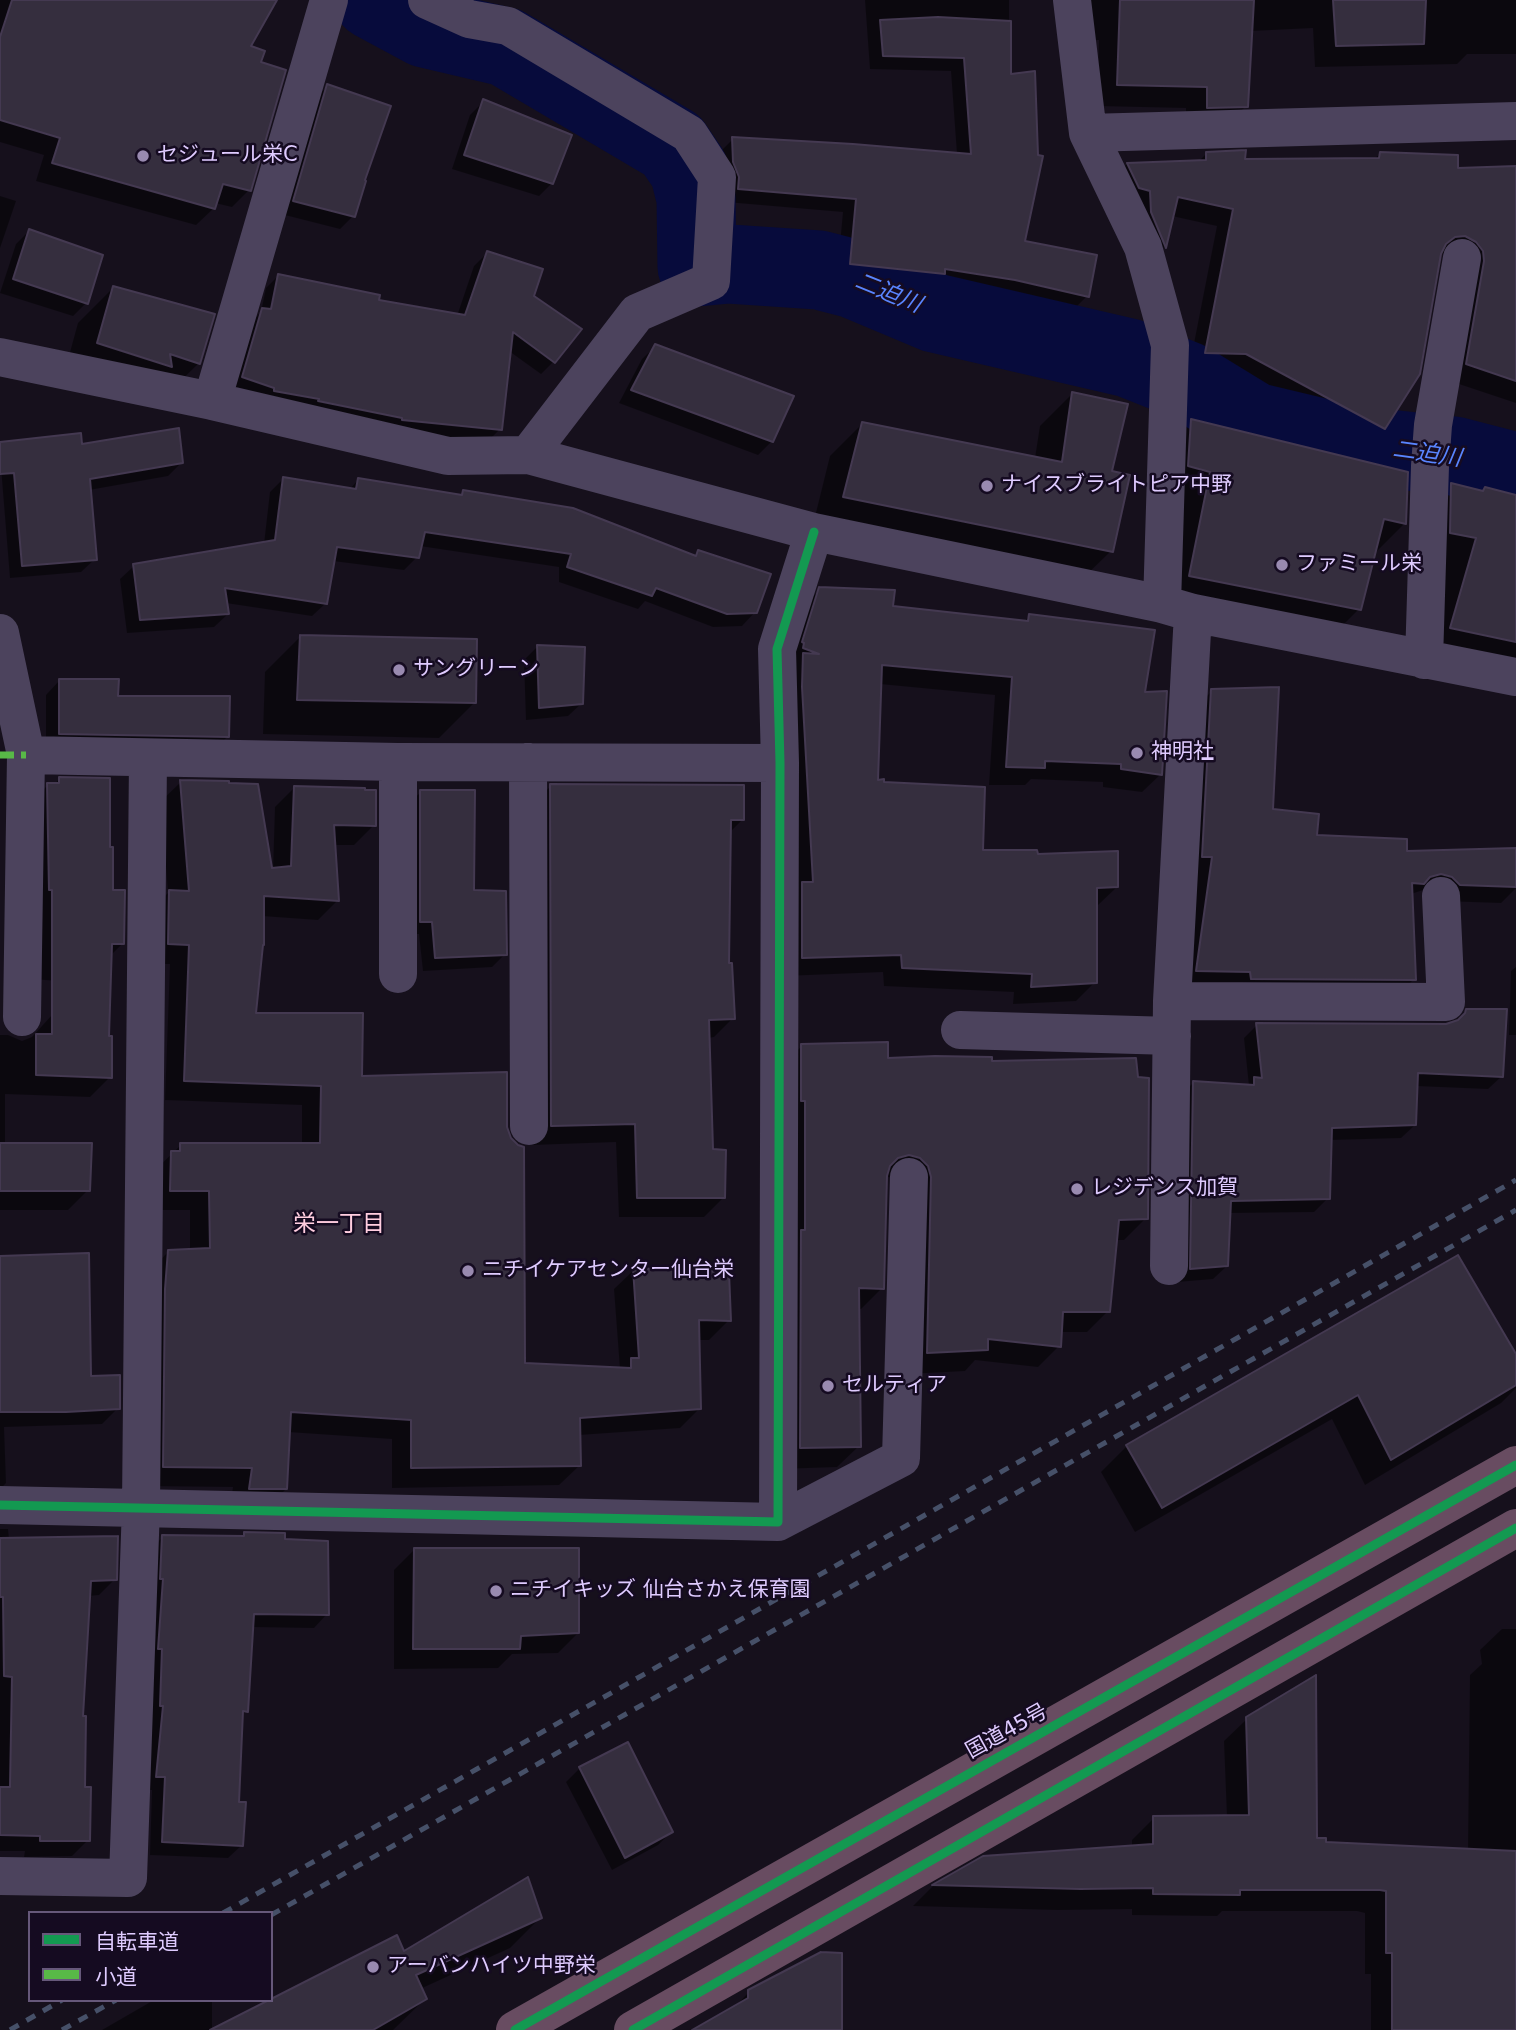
<!DOCTYPE html>
<meta charset="utf-8">
<style>
body{margin:0}
#map{position:relative;width:1516px;height:2030px;overflow:hidden;background:#16101c;font-family:"DejaVu Sans","Noto Sans JP",sans-serif}
canvas{display:block}
.legend{position:absolute;left:28px;top:1911px;width:245px;height:91px;box-sizing:border-box;background:#150b21;border:2px solid #66587a;margin:0;padding:9px 12px;list-style:none;font-size:21px;color:#dfcbff}
.legend li{display:flex;align-items:center;gap:14px;height:35px}
.legend b{width:35px;border:2px solid #66587a}
</style>
<div id="map">
<canvas width="1516" height="2030"></canvas>
<ul class="legend">
<li><b style="height:9px;background:#139951"></b>自転車道</li>
<li><b style="height:9px;background:#58b947"></b>小道</li>
</ul>
</div>
<script>
const g = document.querySelector('canvas').getContext('2d');
g.lineJoin = 'round';
function paint(path, color) { g.fillStyle = color; g.fill(path, 'evenodd'); }
const toPath = rows => new Path2D(rows.map(r => 'M' + r).join(''));
function strokePath(path, color, width, dash) { g.strokeStyle = color; g.lineWidth = width; g.lineCap = dash ? 'butt' : 'round'; g.setLineDash(dash || []); g.stroke(path); }
function write(font, color, halo, rows, align = 'center') {
  g.font = font + ' "DejaVu Sans","Noto Sans JP",sans-serif'; g.lineWidth = 5; g.setLineDash([]); g.textBaseline = 'middle'; g.strokeStyle = halo; g.fillStyle = color; for (const [text, x, y, turn = 0] of rows) {
    g.save(); g.translate(x, y); g.rotate((+turn || 0) * Math.PI / 180); g.textAlign = isNaN(turn) ? turn : align; if (halo) g.strokeText(text, 0, 0); g.fillText(text, 0, 0); g.restore();
  }
}
const shadow = toPath([
 [0,0,275,0,249,47,259,63,249,190,232,207,215,203,214,208,196,225,36,181,44,155,0,142],
 [865,0,1009,0,1009,76,1023,242,1087,296,1074,309,1001,293,934,282,930,286,837,277,843,212,726,202,720,152,733,139,957,154,951,71,870,69],
 [1091,0,1516,0,1516,54,1467,54,1457,64,1315,67,1313,28,1251,31,1246,106,1225,127,1186,129,1186,108,1097,106,1099,40,1091,40],
 [328,86,362,182,353,216,340,229,281,214,314,99],
 [484,101,552,183,539,196,452,169,470,115],
 [1207,153,1243,161,1374,159,1380,154,1457,170,1516,167,1516,403,1450,381,1449,253,1439,254,1383,427,1366,445,1229,371,1189,369,1217,226,1172,216,1164,247,1148,263,1111,181,1127,164,1198,162],
 [0,196,16,201,0,248],
 [29,231,86,303,73,316,0,293,16,244],
 [487,253,532,296,553,362,541,374,509,351,500,429,487,442,390,432,230,390,250,323,261,312,266,288,278,276,376,302,457,316,474,266],
 [113,288,199,363,163,398,63,378,78,323],
 [656,346,772,441,758,455,619,403,642,359],
 [1072,394,1110,473,1111,551,1078,583,812,529,830,456,862,424,1035,458,1040,426],
 [1192,421,1405,523,1373,555,1359,609,1324,644,1155,611,1157,456],
 [80,446,181,463,168,476,89,490,95,559,81,572,10,578,0,455],
 [284,478,349,490,358,480,459,496,463,492,694,557,699,552,755,612,742,626,713,627,645,601,638,609,559,582,559,567,420,546,417,557,404,570,333,561,326,603,312,616,226,603,228,614,214,627,127,633,120,579,134,566,264,544,270,492],
 [1452,485,1482,492,1516,497,1516,684,1416,663,1417,520],
 [820,589,892,608,1023,623,1029,616,1143,693,1161,774,1142,792,1103,787,1103,782,1031,779,1025,785,989,785,995,695,880,684,876,781,981,852,1117,887,1098,905,1095,905,1095,982,1076,1001,1013,1004,1014,992,884,986,883,972,784,976,784,706,802,608],
 [300,637,475,702,439,738,263,734,265,672],
 [537,647,582,703,568,716,526,720,524,660],
 [59,681,116,697,228,736,214,750,46,746,46,695],
 [1212,691,1271,811,1315,837,1405,852,1516,850,1516,888,1501,903,1442,901,1434,893,1423,890,1411,894,1414,979,1397,996,1180,988,1195,708],
 [59,779,108,849,112,892,123,943,110,956,108,1037,110,1077,90,1097,5,1094,5,1145,88,1190,68,1210,0,1210,0,1035,8,1035,22,1041,32,1037,52,1015,59,981,32,979,28,805,48,785,54,785],
 [181,782,271,872,273,872,275,807,295,787,374,825,354,845,333,845,338,900,318,920,262,916,254,1015,360,1078,505,1127,523,1364,620,1369,614,1289,634,1270,729,1320,709,1340,698,1340,700,1408,680,1428,579,1435,579,1466,559,1485,392,1488,392,1439,288,1432,286,1489,266,1509,230,1508,233,1487,144,1486,149,1272,168,1252,190,1251,190,1210,151,1210,152,1173,181,1145,302,1145,302,1105,165,1100,170,964,149,964,149,912,168,893,161,801],
 [551,786,743,819,729,833,727,965,733,1018,714,1037,708,1038,711,1151,723,1198,704,1217,619,1217,616,1142,532,1145,531,805],
 [421,792,505,954,492,967,423,971,419,934,407,934,407,805],
 [1516,967,1516,1035,1509,1035,1511,971],
 [1467,1010,1502,1076,1488,1089,1416,1086,1415,1125,1401,1138,1330,1140,1328,1198,1314,1212,1229,1213,1227,1266,1213,1279,1177,1282,1180,1096,1194,1082,1249,1086,1244,1038,1257,1025,1446,1026,1454,1023],
 [802,1046,886,1060,991,1063,1146,1218,1124,1240,1115,1240,1108,1311,1087,1332,1060,1332,1059,1346,1038,1367,975,1360,965,1371,907,1374,900,1180,886,1176,882,1288,861,1309,858,1309,859,1446,837,1467,779,1469,780,1067],
 [0,1258,89,1377,118,1408,102,1424,4,1427,6,1483,0,1489],
 [1516,1358,1516,1388,1501,1403,1365,1485,1332,1419,1135,1532,1101,1472,1127,1446],
 [0,1529,8,1529,9,1539,115,1579,99,1595,88,1596,81,1717,83,1788,88,1840,72,1856,24,1857,25,1851,0,1851],
 [245,1534,283,1540,327,1614,314,1628,251,1627,246,1711,241,1716,237,1803,242,1845,228,1858,150,1855,152,1790,143,1790,149,1550,163,1537,241,1537],
 [414,1550,578,1633,558,1653,512,1654,498,1668,394,1669,394,1570],
 [1502,1629,1516,1629,1516,2030,1371,2030,1371,1974,1365,1974,1365,1913,1357,1911,1222,1911,1217,1916,1132,1915,1132,1909,1058,1910,913,1906,933,1886,984,1858,1132,1847,1132,1840,1154,1818,1227,1817,1224,1741,1247,1719,1315,1840,1324,1844,1468,1850,1470,1675,1482,1664,1480,1650],
 [580,1768,671,1832,658,1845,612,1870,566,1782],
 [540,1918,510,1948,420,1989,425,1999,393,2030,229,2030,404,1953],
 [749,1992,840,2030,695,2030,733,2009],
 [154,2000,212,2000,212,2030,102,2030]
]);
const river = toPath([
 [373,0,425,28,506,47,672,145,689,170,696,198,697,267,729,264,819,270,854,279,935,313,1129,358,1187,381,1254,422,1350,445,1454,456,1516,472]
]);
const building = toPath([
 [12,0,277,0,251,46,265,51,261,62,286,70,251,191,223,184,215,209,52,163,60,138,0,120,0,37,12,0],
 [1120,0,1254,0,1248,107,1207,108,1207,87,1117,85,1120,0],
 [1333,0,1426,0,1424,44,1336,46,1333,0],
 [938,17,1011,21,1011,74,1035,71,1038,155,1043,156,1025,241,1097,255,1089,297,1015,280,945,269,945,274,850,264,856,199,738,189,739,177,733,162,732,137,853,144,971,154,964,58,883,56,880,20,938,17],
 [327,84,391,106,365,180,366,181,355,217,293,201,327,84],
 [483,99,572,135,553,184,464,155,483,99],
 [1246,150,1245,159,1379,158,1380,152,1458,155,1458,168,1516,166,1516,381,1466,364,1484,261,1483,251,1476,242,1465,236,1455,237,1446,244,1441,254,1420,374,1385,429,1246,354,1205,353,1233,209,1178,197,1166,248,1151,212,1150,191,1139,188,1127,163,1206,160,1206,152,1246,150],
 [29,229,103,255,88,304,13,279,29,229],
 [487,251,543,269,534,296,582,329,555,363,513,332,502,430,402,420,402,418,318,401,319,399,274,391,274,388,242,377,262,308,271,309,278,274,380,295,379,300,465,315,487,251],
 [113,286,215,314,200,364,170,354,172,367,97,343,113,286],
 [655,344,794,396,773,442,631,390,655,344],
 [1072,392,1128,404,1112,471,1130,475,1113,552,843,497,862,422,1062,462,1072,392],
 [1191,419,1408,472,1406,524,1384,519,1361,610,1189,576,1210,472,1188,466,1191,419],
 [179,428,183,463,90,479,97,560,22,566,14,473,0,474,0,442,81,433,82,444,179,428],
 [283,477,356,489,358,478,462,495,463,490,573,508,696,556,698,550,771,574,757,613,727,614,656,588,652,596,567,567,571,554,425,532,419,558,337,547,327,604,225,588,229,614,140,620,133,564,275,540,283,477],
 [1451,483,1483,491,1485,487,1516,495,1516,642,1450,628,1476,538,1450,533,1451,483],
 [819,587,895,590,893,606,1028,621,1029,614,1155,630,1145,692,1167,691,1162,775,1121,769,1121,764,1045,761,1045,768,1006,767,1012,677,882,665,878,780,884,779,884,782,985,787,983,850,1037,850,1038,854,1118,851,1118,887,1097,888,1097,983,1031,987,1032,974,902,968,901,955,802,958,802,882,813,882,802,687,803,653,819,654,803,648,804,643,802,642,819,587],
 [300,635,477,639,476,703,297,700,300,635],
 [537,645,585,647,583,704,539,708,537,645],
 [59,679,119,679,118,696,230,696,229,737,59,734,59,679],
 [1279,687,1273,809,1319,814,1317,835,1407,839,1407,851,1516,848,1516,887,1460,885,1452,877,1441,874,1430,877,1424,884,1412,883,1416,980,1251,979,1250,972,1196,971,1212,857,1202,857,1211,689,1279,687],
 [59,777,110,778,110,847,113,847,113,890,125,890,124,944,112,944,109,1036,112,1036,112,1078,36,1075,36,1034,52,1034,52,890,49,890,47,783,59,783,59,777],
 [180,780,229,781,229,783,258,784,272,868,291,866,294,786,365,788,365,790,376,790,376,826,334,825,339,901,264,896,264,945,263,945,256,1013,363,1013,362,1076,507,1072,507,1127,511,1138,518,1145,524,1147,525,1363,631,1368,631,1358,639,1358,633,1268,729,1272,731,1321,699,1320,701,1409,580,1418,581,1466,411,1468,411,1420,291,1412,287,1489,249,1489,252,1468,163,1467,165,1289,168,1250,210,1248,209,1191,170,1191,171,1151,180,1151,180,1143,320,1143,321,1086,184,1081,189,945,168,944,169,890,189,891,180,780],
 [550,784,744,785,744,820,731,820,729,963,732,963,735,1019,709,1020,713,1149,726,1150,725,1198,637,1198,635,1124,551,1126,550,784],
 [420,790,475,790,474,890,506,891,507,955,435,958,432,922,420,922,420,790],
 [1466,1009,1507,1009,1503,1077,1418,1073,1416,1125,1332,1128,1330,1199,1231,1201,1228,1266,1190,1269,1193,1081,1254,1085,1254,1077,1262,1078,1256,1023,1446,1024,1458,1020,1465,1013,1466,1009],
 [888,1042,888,1058,935,1056,992,1057,992,1061,1136,1058,1138,1077,1149,1078,1148,1219,1119,1220,1110,1312,1063,1312,1061,1347,988,1339,988,1350,927,1353,931,1177,928,1166,920,1158,909,1155,898,1158,890,1166,887,1176,884,1289,859,1288,861,1447,800,1448,801,1230,805,1230,805,1101,801,1101,801,1044,888,1042],
 [0,1143,92,1143,90,1191,0,1191,0,1143],
 [89,1253,91,1376,120,1375,120,1409,66,1412,0,1412,0,1256,89,1253],
 [1458,1255,1516,1354,1516,1385,1391,1460,1358,1395,1162,1508,1126,1445,1458,1255],
 [244,1532,285,1533,285,1539,328,1541,329,1615,254,1614,248,1712,243,1711,239,1802,246,1802,243,1846,162,1842,165,1777,156,1777,163,1706,160,1706,162,1649,158,1649,163,1579,160,1579,162,1535,244,1536,244,1532],
 [118,1536,117,1580,91,1581,83,1716,86,1716,85,1787,91,1787,90,1841,40,1841,40,1836,0,1835,0,1787,10,1787,12,1677,4,1676,3,1597,0,1597,0,1538,118,1536],
 [414,1548,579,1548,579,1633,521,1636,520,1649,413,1649,414,1548],
 [1316,1675,1317,1838,1326,1838,1326,1842,1516,1851,1516,2030,1392,2030,1392,1953,1386,1953,1386,1891,1380,1890,1240,1890,1240,1895,1153,1894,1153,1888,1080,1889,932,1885,983,1856,1153,1844,1153,1816,1249,1815,1246,1717,1316,1675],
 [628,1742,673,1832,625,1858,579,1767,628,1742],
 [528,1877,542,1918,416,1975,427,1999,373,2030,210,2030,397,1935,404,1951,528,1877],
 [821,1952,842,1953,842,2030,692,2030,748,1998,748,1990,821,1952]
]);
const minor = toPath([
 [427,0,469,19,508,26,689,134,717,177,711,281,637,313,528,455],
 [1072,0,1088,133,1143,247,1170,345,1162,604],
 [1088,133,1516,121],
 [0,357,212,401,448,456,528,455,814,532,1162,604,1193,613,1516,677],
 [212,401,329,0],
 [0,633,26,755],
 [1424,660,1430,466,1433,425,1462,258],
 [398,762,398,974],
 [528,762,529,1126],
 [1172,1001,1446,1002,1441,896],
 [22,1017,26,755,398,762,780,763],
 [960,1030,1172,1036],
 [1169,1266,1172,1001,1193,613],
 [0,1505,778,1522,780,763,777,649,814,532],
 [778,1522,901,1458,909,1177],
 [0,1876,128,1878,141,1506,148,758]
]);
const highway = toPath([
 [515,2030,1516,1465],
 [633,2030,1516,1528]
]);
const rail = toPath([
 [223,1913,1516,1180],
 [271,1915,1516,1210],
 [10,2030,62,2000],
 [62,2030,116,2000]
]);
const quiet = toPath([
 [0,755,26,755]
]);
const cycleway = toPath([
 [0,1505,778,1522,780,763,777,649,814,532],
 [515,2030,1516,1465],
 [633,2030,1516,1528]
]);
const markers = [
 [143,156,7,"#998ab0"],
 [987,486,7,"#998ab0"],
 [1282,565,7,"#998ab0"],
 [399,670,7,"#998ab0"],
 [1137,753,7,"#998ab0"],
 [1077,1189,7,"#998ab0"],
 [468,1271,7,"#998ab0"],
 [828,1386,7,"#998ab0"],
 [496,1591,7,"#998ab0"],
 [373,1967,7,"#998ab0"]
];
const poiNames = [
 ["セジュール栄C",157,156],
 ["ナイスブライトピア中野",1001,486],
 ["ファミール栄",1296,565],
 ["サングリーン",413,670],
 ["神明社",1151,753],
 ["レジデンス加賀",1091,1189],
 ["ニチイケアセンター仙台栄",482,1271],
 ["セルティア",842,1386],
 ["ニチイキッズ 仙台さかえ保育園",510,1591],
 ["アーバンハイツ中野栄",387,1967]
];
const streetNames = [
 ["国道45号",1007,1732,-29]
];
const waterNames = [
 ["二迫川",888,294,22],
 ["二迫川",1427,455,8]
];
const neighbourhoodNames = [
 ["栄一丁目",339,1225]
];
paint(shadow, '#0007');
strokePath(river, '#070b3c', 79);
paint(building, '#352e3e');
strokePath(building, '#443951', 2);
strokePath(minor, '#4c435d', 38);
strokePath(highway, '#684c61', 38);
strokePath(rail, '#465068', 5, [10, 9]);
strokePath(quiet, '#58b947', 7, [14, 7]);
strokePath(cycleway, '#139951', 9);
for (const [x, y, r, color] of markers) { const dot = new Path2D(); dot.arc(x, y, r, 0, 2 * Math.PI); g.fillStyle = color; g.fill(dot); strokePath(dot, '#150b21', 2.5); }
write('21px', '#dfcbff', '#150b21', poiNames, 'left');
write('21px', '#dfcbff', '#150b21', streetNames);
write('italic 23px', '#5985ff', '#150b21', waterNames);
write('23px', '#ffcddf', '#150b21', neighbourhoodNames);
</script>
